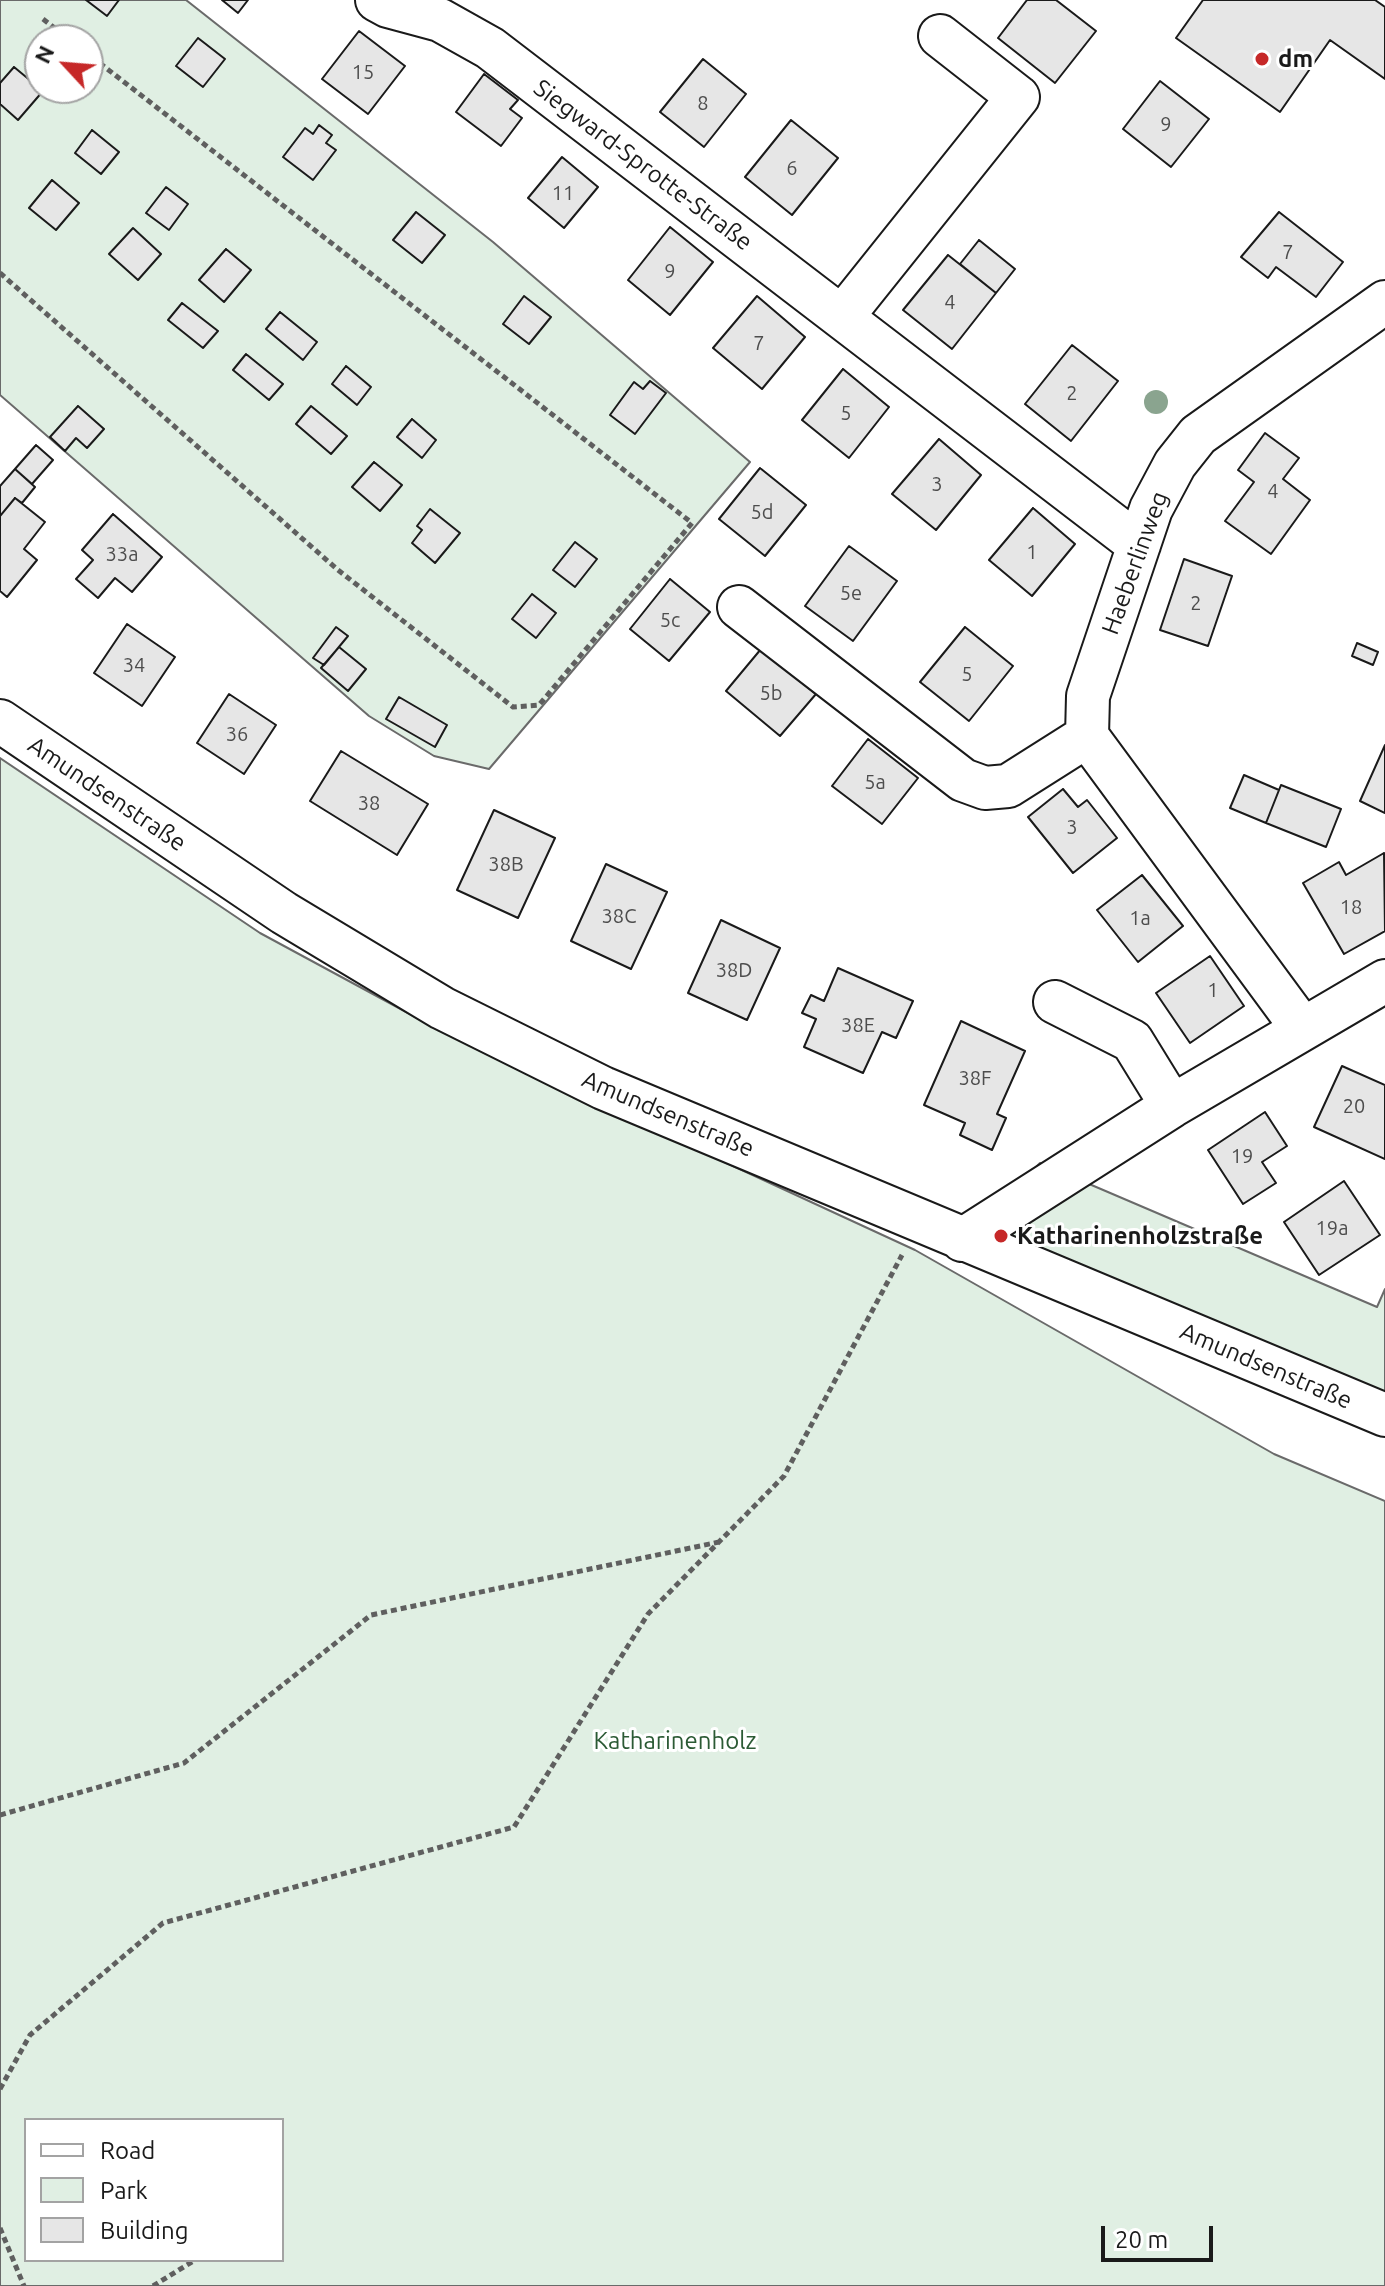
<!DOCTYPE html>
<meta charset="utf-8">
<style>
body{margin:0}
#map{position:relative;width:1385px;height:2286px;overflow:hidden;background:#fff;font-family:Ubuntu,sans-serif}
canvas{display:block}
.legend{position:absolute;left:24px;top:2118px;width:260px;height:144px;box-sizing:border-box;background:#fff;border:2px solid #a3a3a3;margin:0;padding:10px 14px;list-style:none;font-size:24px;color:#1a1a1a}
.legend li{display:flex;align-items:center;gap:16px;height:40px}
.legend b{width:40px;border:2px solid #a3a3a3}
.north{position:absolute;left:24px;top:24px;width:80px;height:80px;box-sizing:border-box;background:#fff;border:2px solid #a3a3a3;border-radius:50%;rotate:296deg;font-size:22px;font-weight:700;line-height:32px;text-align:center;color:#1a1a1a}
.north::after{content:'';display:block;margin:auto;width:28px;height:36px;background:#c62828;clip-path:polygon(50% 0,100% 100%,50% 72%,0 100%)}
.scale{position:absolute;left:1101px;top:2226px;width:112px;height:36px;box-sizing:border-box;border:4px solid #1a1a1a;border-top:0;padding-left:10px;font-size:24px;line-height:28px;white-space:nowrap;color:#1a1a1a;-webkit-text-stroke:6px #fff;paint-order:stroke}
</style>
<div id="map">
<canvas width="1385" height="2286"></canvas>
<ul class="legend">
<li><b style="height:10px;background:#fff"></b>Road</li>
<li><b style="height:22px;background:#e0efe3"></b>Park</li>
<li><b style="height:22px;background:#e6e6e6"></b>Building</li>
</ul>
<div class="north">N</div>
<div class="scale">20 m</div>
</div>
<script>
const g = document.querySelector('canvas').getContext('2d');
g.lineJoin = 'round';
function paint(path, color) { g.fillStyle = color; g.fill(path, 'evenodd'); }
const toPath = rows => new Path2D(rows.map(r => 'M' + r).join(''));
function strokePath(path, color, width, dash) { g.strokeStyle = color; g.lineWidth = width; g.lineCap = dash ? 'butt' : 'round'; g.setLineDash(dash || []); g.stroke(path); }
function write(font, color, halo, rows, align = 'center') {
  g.font = font + ' Ubuntu,sans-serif'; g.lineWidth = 6; g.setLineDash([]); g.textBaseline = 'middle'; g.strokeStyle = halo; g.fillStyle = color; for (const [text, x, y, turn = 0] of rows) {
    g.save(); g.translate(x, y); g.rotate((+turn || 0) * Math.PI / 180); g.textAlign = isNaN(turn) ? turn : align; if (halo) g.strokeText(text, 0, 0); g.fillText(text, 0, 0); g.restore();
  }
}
const green = toPath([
 [0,0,186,0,493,242,750,462,489,769,434,756,369,716,0,395,0,0],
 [40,40,88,40,88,88,40,88,40,40],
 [0,758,260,933,445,1033,915,1250,1274,1454,1385,1501,1385,2286,0,2286,0,758],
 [26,2120,282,2120,282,2260,26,2260,26,2120],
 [1040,1163,1377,1307,1385,1289,1385,1415,962,1240,1040,1163]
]);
const building = toPath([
 [86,0,119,0,107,16,86,0],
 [222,0,248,0,238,13,222,0],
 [1027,0,1056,0,1096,31,1055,83,998,38,1027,0],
 [1203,0,1375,0,1385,7,1385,79,1330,40,1280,112,1176,38,1203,0],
 [359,31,405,66,368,114,322,79,359,31],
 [198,38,225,59,203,87,176,66,198,38],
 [703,59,746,94,704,147,660,112,703,59],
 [14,67,43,91,18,120,0,104,0,83,14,67],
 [484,74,518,100,510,109,522,118,501,146,456,112,484,74],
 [1160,81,1209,119,1171,167,1123,129,1160,81],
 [791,120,838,158,792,215,745,177,791,120],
 [319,125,332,135,326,143,336,150,313,180,283,157,305,128,313,134,319,125],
 [92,130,119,152,101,174,75,153,92,130],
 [562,157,598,187,564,228,528,198,562,157],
 [52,180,79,203,56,230,29,208,52,180],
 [166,187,188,204,169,230,146,213,166,187],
 [416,212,445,235,422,263,393,240,416,212],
 [1279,212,1343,262,1316,297,1276,267,1268,278,1241,257,1279,212],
 [670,227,713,262,670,315,628,280,670,227],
 [133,228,161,254,138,280,109,254,133,228],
 [979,240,1015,269,996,293,960,264,979,240],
 [226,249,251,270,224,302,199,280,226,249],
 [948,255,996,293,952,349,903,310,948,255],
 [524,296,551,317,529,344,503,324,524,296],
 [757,296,805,337,762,389,713,348,757,296],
 [182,303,218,331,203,348,168,320,182,303],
 [280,312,317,342,303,360,266,329,280,312],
 [1072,345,1118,381,1071,441,1025,404,1072,345],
 [246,354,283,384,269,400,233,370,246,354],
 [346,366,371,387,357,405,332,384,346,366],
 [843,369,889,407,849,458,802,420,843,369],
 [650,381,666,393,635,434,610,415,634,382,643,389,650,381],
 [78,406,104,429,87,448,76,438,65,451,50,437,78,406],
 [311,406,347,436,331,454,296,424,311,406],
 [412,419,436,440,422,458,397,437,412,419],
 [1265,433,1299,458,1283,479,1310,500,1271,554,1225,521,1254,482,1238,470,1265,433],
 [939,439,981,475,936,530,892,494,939,439],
 [36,445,53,460,32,484,15,469,36,445],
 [374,462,402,485,380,511,352,487,374,462],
 [760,468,806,505,765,556,719,519,760,468],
 [15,469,35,487,22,503,15,498,0,516,0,486,15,469],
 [15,498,45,522,24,549,37,560,7,597,0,591,0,516,15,498],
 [1033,508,1075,544,1032,596,989,560,1033,508],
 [430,509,460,533,435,563,412,543,422,530,417,526,430,509],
 [113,514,162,557,132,592,115,578,98,598,76,579,93,560,82,550,113,514],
 [575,542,597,559,575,587,553,570,575,542],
 [849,546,897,581,853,641,805,606,849,546],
 [1184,559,1232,576,1208,646,1160,630,1184,559],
 [670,579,710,612,669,661,630,629,670,579],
 [532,594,556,613,536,638,512,619,532,594],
 [127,624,175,657,142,706,94,673,127,624],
 [336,627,348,636,324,665,313,658,336,627],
 [965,627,1013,666,969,721,920,682,965,627],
 [1357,643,1378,652,1373,665,1352,656,1357,643],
 [339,647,366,669,348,691,321,668,339,647],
 [761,649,816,694,780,736,726,691,761,649],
 [229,694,276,725,244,774,197,743,229,694],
 [399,697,447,725,435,747,386,719,399,697],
 [868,739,918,778,882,824,832,786,868,739],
 [1385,745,1385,813,1360,801,1385,745],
 [341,751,428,804,397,855,310,801,341,751],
 [1244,775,1279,790,1266,823,1230,808,1244,775],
 [1281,785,1341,809,1326,847,1266,823,1281,785],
 [1063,789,1078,807,1087,800,1117,838,1073,873,1028,817,1063,789],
 [494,810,555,838,518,918,457,890,494,810],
 [1384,853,1385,931,1344,954,1303,883,1339,862,1346,875,1384,853],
 [606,864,667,892,631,969,571,941,606,864],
 [1142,875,1183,926,1138,962,1097,910,1142,875],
 [721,920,780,948,747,1020,688,993,721,920],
 [1210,956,1244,1006,1190,1043,1156,993,1210,956],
 [838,968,913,1001,896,1038,882,1032,863,1073,804,1047,816,1019,802,1013,811,995,824,1001,838,968],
 [961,1021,1025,1051,997,1114,1006,1118,992,1150,960,1135,965,1123,924,1105,961,1021],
 [1342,1066,1385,1085,1385,1159,1314,1127,1342,1066],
 [1265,1112,1287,1146,1262,1162,1276,1183,1243,1204,1208,1150,1265,1112],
 [1344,1181,1380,1235,1319,1275,1284,1222,1344,1181]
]);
const path = toPath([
 [43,19,70,40],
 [0,273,338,570,513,707,539,705,692,523,88,54],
 [0,1815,184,1763,371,1615,719,1542],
 [0,2089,30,2035,163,1923,514,1827,648,1614,784,1476,902,1255],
 [0,2228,24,2286],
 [153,2286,195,2260]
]);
const minor = toPath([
 [377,0,388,6,440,20,490,48,1139,545],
 [842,317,1018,97,940,36],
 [739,607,963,780,985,788,1008,786,1087,736],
 [0,721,284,913,442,1008,603,1088,1385,1415],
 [1055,1002,1132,1041,1172,1106],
 [1302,1028,1087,736,1088,696,1151,509,1175,464,1198,435,1385,302],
 [962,1240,1172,1106,1385,981]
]);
const trees = [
 [1156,402]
];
const markers = [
 [1262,59,8,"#c62828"],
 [1001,1236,8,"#c62828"]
];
const numberNames = [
 ["15",363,72],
 ["8",703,103],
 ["9",1166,124],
 ["6",792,168],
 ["11",563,193],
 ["7",1288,252],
 ["9",670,271],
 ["4",950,302],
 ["7",759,343],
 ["2",1072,393],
 ["5",846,413],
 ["3",937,484],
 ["4",1273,491],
 ["5d",762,512],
 ["1",1032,552],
 ["33a",122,554],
 ["5e",851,593],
 ["2",1196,603],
 ["5c",670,620],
 ["34",134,665],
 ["5",967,674],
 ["5b",771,693],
 ["36",237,734],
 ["5a",875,782],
 ["38",369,803],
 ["3",1072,827],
 ["38B",506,864],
 ["18",1351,907],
 ["38C",619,916],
 ["1a",1140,918],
 ["38D",734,970],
 ["1",1213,990],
 ["38E",858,1025],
 ["38F",975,1078],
 ["20",1354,1106],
 ["19",1242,1156],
 ["19a",1332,1228]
];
const poiNames = [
 ["dm",1278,59],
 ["Katharinenholzstraße",1017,1236]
];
const streetNames = [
 ["Siegward-Sprotte-Straße",643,165,37],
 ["Haeberlinweg",1135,563,-70],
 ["Amundsenstraße",107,794,34],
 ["Amundsenstraße",668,1114,23],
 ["Amundsenstraße",1266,1366,23]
];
const parkNames = [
 ["Katharinenholz",675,1741]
];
paint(green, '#e0efe3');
strokePath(green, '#6a6a6a', 2);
paint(building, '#e6e6e6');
strokePath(building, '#1a1a1a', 2);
strokePath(minor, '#1a1a1a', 46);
strokePath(path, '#5f5f5f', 5, [6, 4]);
strokePath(minor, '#fff', 42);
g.fillStyle = '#8aa48f';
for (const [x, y] of trees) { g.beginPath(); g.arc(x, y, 12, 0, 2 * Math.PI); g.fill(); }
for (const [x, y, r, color] of markers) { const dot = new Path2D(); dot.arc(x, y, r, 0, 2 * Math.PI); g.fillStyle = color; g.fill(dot); strokePath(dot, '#fff', 3); }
write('20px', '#4d4d4d', null, numberNames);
write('bold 24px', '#1a1a1a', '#fff', poiNames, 'left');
write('24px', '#1a1a1a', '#fff', streetNames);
write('24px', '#2b5a34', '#fff', parkNames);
</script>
